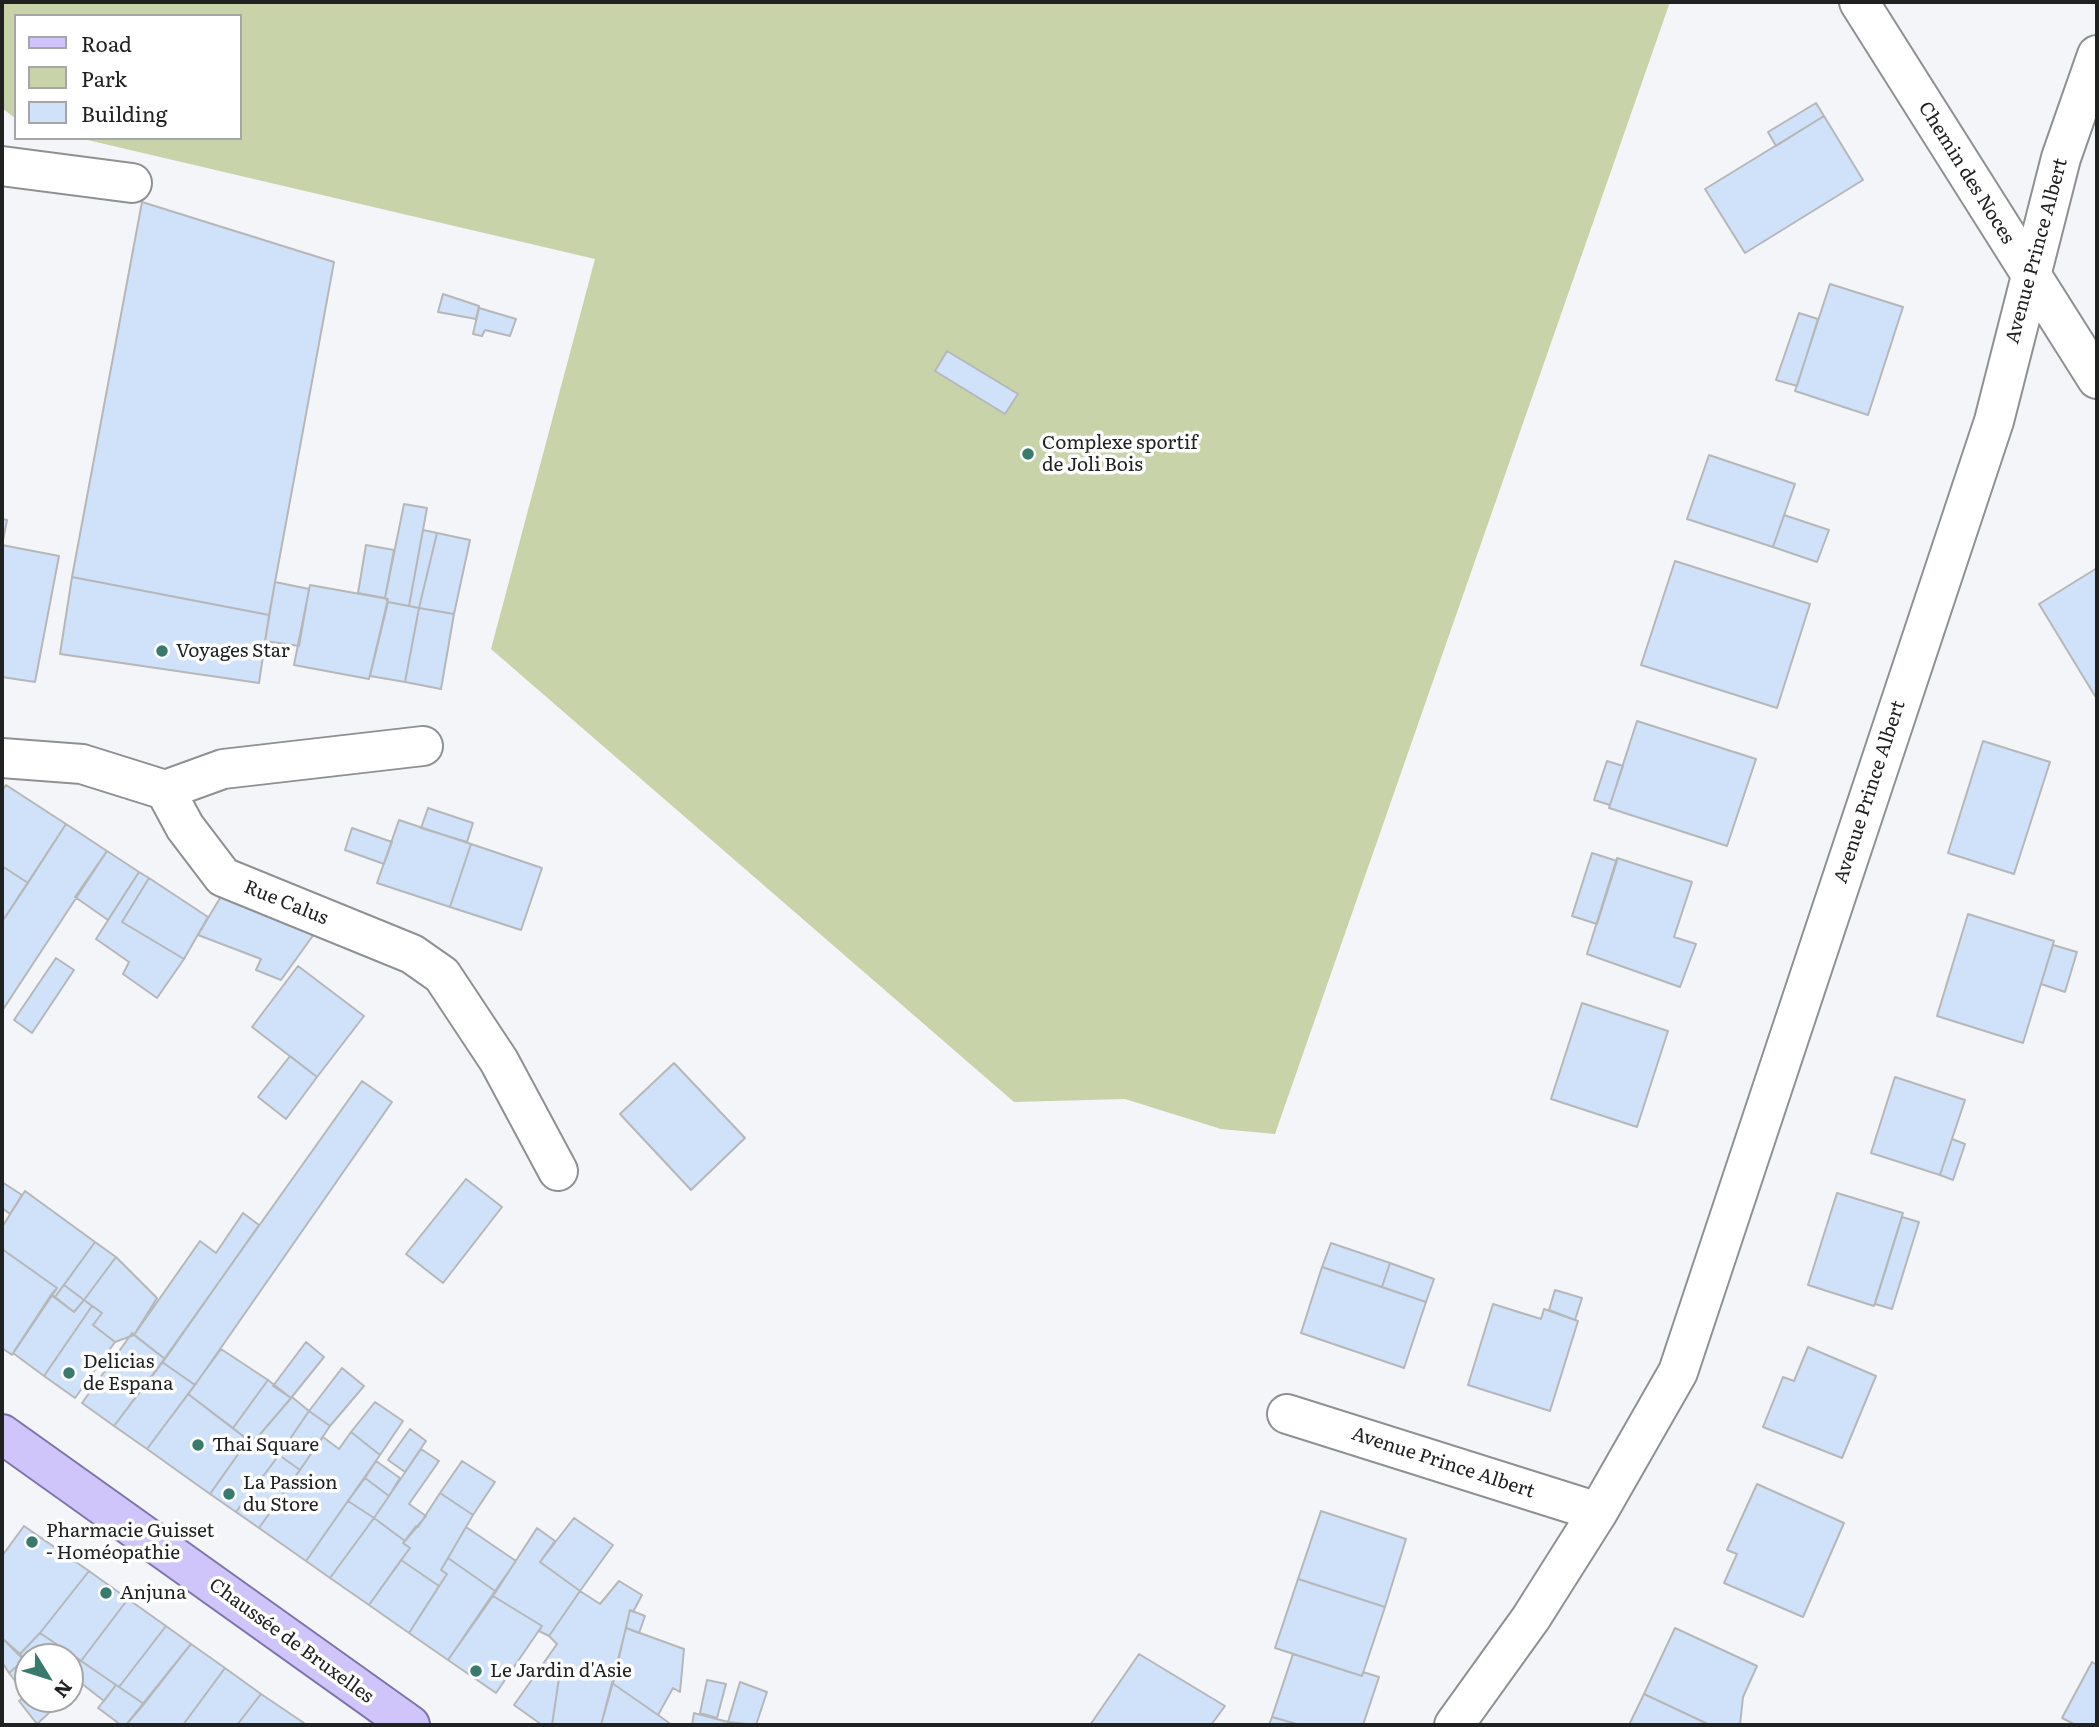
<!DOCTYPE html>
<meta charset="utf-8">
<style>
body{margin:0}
#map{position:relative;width:2099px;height:1727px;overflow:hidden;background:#f4f5f8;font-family:Literata,serif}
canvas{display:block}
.frame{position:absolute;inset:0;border:4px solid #202121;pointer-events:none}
.legend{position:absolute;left:14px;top:14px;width:228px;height:126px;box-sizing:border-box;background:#fff;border:2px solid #a6a6a6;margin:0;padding:9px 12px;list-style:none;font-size:21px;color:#202121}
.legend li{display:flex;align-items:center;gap:14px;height:35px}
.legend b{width:35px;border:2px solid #a6a6a6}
.north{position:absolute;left:14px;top:1643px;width:70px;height:70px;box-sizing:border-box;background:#fff;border:2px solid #a6a6a6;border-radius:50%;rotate:128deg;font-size:19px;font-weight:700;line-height:28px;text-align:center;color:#202121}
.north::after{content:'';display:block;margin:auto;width:24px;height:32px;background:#387a6c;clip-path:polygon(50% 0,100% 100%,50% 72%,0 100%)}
</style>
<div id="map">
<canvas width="2099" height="1727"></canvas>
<div class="frame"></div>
<ul class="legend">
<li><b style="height:9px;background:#cfc5fa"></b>Road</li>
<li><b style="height:19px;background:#c8d3aa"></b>Park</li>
<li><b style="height:19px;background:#d0e1fa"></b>Building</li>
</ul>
<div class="north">N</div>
</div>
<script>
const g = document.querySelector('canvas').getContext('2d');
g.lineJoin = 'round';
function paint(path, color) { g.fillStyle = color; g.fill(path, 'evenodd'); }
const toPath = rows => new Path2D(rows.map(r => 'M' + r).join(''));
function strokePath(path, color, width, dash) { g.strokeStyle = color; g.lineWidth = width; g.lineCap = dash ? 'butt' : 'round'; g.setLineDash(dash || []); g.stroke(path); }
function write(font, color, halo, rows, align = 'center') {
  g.font = font + ' Literata,serif'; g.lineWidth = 7; g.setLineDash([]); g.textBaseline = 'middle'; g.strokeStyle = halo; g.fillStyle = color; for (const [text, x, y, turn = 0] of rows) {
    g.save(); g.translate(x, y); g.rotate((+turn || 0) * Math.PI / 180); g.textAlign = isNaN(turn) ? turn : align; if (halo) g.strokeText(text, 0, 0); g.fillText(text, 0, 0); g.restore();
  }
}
const green = toPath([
 [2,2,1670,2,1275,1134,1221,1129,1125,1099,1014,1102,491,649,595,259,79,138,240,138,240,16,16,16,16,119,2,108]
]);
const building = toPath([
 [1816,103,1824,116,1776,146,1768,132,1816,103],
 [1824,116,1863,180,1745,253,1705,189,1824,116],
 [142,202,334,262,269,615,72,577,142,202],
 [1830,284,1903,307,1868,415,1795,391,1830,284],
 [443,294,479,306,476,319,438,312,443,294],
 [479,308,516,319,510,336,485,330,482,336,473,334,479,308],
 [1799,313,1818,319,1797,386,1776,380,1799,313],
 [947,351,1018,394,1005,414,935,371,947,351],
 [1709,455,1795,484,1773,547,1687,519,1709,455],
 [404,504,427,508,409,606,388,602,385,598,404,504],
 [1784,515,1829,530,1817,562,1773,547,1784,515],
 [2,519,7,520,2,545,59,556,35,682,2,677,2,519],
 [423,530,437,533,419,608,409,606,423,530],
 [437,533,470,540,454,614,419,608,437,533],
 [366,545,394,550,385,598,358,593,366,545],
 [1675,561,1810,604,1777,708,1641,665,1675,561],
 [2097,568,2097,695,2095,696,2039,604,2097,568],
 [72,577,269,615,259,683,60,654,72,577],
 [275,582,309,589,299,646,265,641,275,582],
 [310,585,388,599,369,679,294,665,310,585],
 [388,602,419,608,405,682,370,676,388,602],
 [419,608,454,614,441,689,405,682,419,608],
 [1637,721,1756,759,1727,846,1609,808,1637,721],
 [1983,741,2050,762,2014,874,1948,853,1983,741],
 [1607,761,1623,766,1610,805,1594,800,1607,761],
 [6,785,66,824,28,883,2,866,2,791,6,785],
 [428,808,473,823,467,842,421,828,428,808],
 [399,820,471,844,450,907,377,883,399,820],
 [66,824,107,851,2,1011,2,922,66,824],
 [352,828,392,842,384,864,345,850,352,828],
 [471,844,542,868,521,930,450,907,471,844],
 [107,851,139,872,108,920,75,897,107,851],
 [1592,853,1617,861,1597,924,1572,916,1592,853],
 [1617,858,1692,882,1674,937,1696,944,1680,987,1587,954,1617,858],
 [2,866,28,883,2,922,2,866],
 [139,872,149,878,122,922,184,959,157,998,123,974,129,962,96,939,139,872],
 [149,878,208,917,184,959,122,922,149,878],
 [223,893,317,930,281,980,256,970,261,959,198,935,223,893],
 [1968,914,2054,941,2023,1043,1937,1016,1968,914],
 [2053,945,2077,952,2065,992,2041,984,2053,945],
 [56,958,74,970,32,1033,14,1020,56,958],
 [298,966,364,1016,317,1077,252,1027,298,966],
 [1582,1003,1668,1031,1637,1127,1551,1099,1582,1003],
 [290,1056,317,1077,286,1119,258,1097,290,1056],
 [674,1063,745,1138,691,1190,620,1114,674,1063],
 [1895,1077,1965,1100,1940,1175,1871,1153,1895,1077],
 [362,1081,392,1102,195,1385,162,1362,362,1081],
 [1952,1139,1965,1144,1953,1180,1940,1175,1952,1139],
 [466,1179,502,1207,443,1283,406,1254,466,1179],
 [2,1182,22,1195,10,1214,2,1208,2,1182],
 [25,1191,95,1242,55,1297,51,1295,57,1288,2,1249,2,1227,25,1191],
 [1837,1193,1903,1213,1874,1306,1808,1285,1837,1193],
 [243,1213,259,1225,165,1359,134,1335,200,1241,216,1253,243,1213],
 [1902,1217,1919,1222,1892,1309,1875,1304,1902,1217],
 [95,1242,116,1257,84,1300,64,1285,95,1242],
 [1331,1243,1390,1263,1382,1287,1322,1267,1331,1243],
 [2,1249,57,1288,12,1355,2,1348,2,1249],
 [116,1257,157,1298,134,1335,115,1342,93,1325,102,1313,84,1300,116,1257],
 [1390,1263,1434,1279,1426,1302,1382,1287,1390,1263],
 [1322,1267,1426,1302,1404,1368,1301,1333,1322,1267],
 [64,1285,84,1300,74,1312,55,1297,64,1285],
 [1555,1290,1582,1298,1575,1320,1549,1310,1555,1290],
 [51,1295,74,1312,84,1300,92,1306,44,1376,13,1353,51,1295],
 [1493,1304,1541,1319,1544,1309,1578,1321,1550,1411,1468,1385,1493,1304],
 [92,1306,102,1313,93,1325,115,1342,75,1398,44,1376,92,1306],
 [132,1333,165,1359,114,1426,82,1403,132,1333],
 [306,1342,324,1357,291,1398,273,1386,306,1342],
 [1808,1347,1876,1376,1842,1458,1763,1427,1783,1377,1794,1381,1808,1347],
 [221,1349,268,1380,233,1428,188,1394,221,1349],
 [162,1362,195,1385,147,1449,114,1426,162,1362],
 [342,1368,364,1386,330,1426,309,1411,342,1368],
 [268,1380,291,1398,256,1439,251,1436,248,1440,233,1428,268,1380],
 [188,1394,248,1440,210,1494,147,1449,188,1394],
 [292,1397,309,1411,279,1455,256,1439,292,1397],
 [375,1402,403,1421,380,1455,351,1432,375,1402],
 [309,1411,330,1426,300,1470,279,1455,309,1411],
 [410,1429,426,1441,405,1472,388,1460,410,1429],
 [351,1432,380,1455,306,1561,259,1528,323,1437,339,1449,351,1432],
 [251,1436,279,1455,236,1512,210,1494,251,1436],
 [421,1449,439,1461,409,1504,426,1516,405,1541,374,1518,421,1449],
 [279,1455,300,1470,259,1528,236,1512,279,1455],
 [376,1461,400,1478,389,1496,365,1478,376,1461],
 [462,1461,495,1482,473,1515,440,1493,462,1461],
 [365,1478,389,1496,374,1518,348,1501,365,1478],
 [1757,1484,1844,1523,1803,1617,1724,1583,1737,1554,1727,1550,1757,1484],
 [440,1493,473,1515,441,1570,447,1574,439,1586,401,1560,410,1548,403,1543,416,1526,418,1527,440,1493],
 [348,1501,374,1518,330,1578,306,1561,348,1501],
 [1321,1511,1406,1539,1385,1607,1298,1579,1321,1511],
 [374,1518,405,1541,403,1543,410,1548,369,1605,330,1578,374,1518],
 [574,1518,613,1545,580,1591,540,1562,574,1518],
 [24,1526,89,1571,40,1633,20,1654,2,1638,2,1556,24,1526],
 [466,1527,516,1561,495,1591,448,1558,466,1527],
 [537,1528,555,1541,540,1562,580,1591,549,1636,539,1631,542,1626,493,1596,537,1528],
 [448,1558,495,1591,448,1660,409,1633,447,1574,441,1570,448,1558],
 [401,1560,439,1586,409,1633,369,1605,401,1560],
 [89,1571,128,1599,81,1661,40,1633,89,1571],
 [1298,1579,1385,1607,1362,1676,1275,1648,1298,1579],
 [619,1581,642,1595,633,1612,630,1610,614,1679,561,1665,552,1725,542,1725,514,1705,557,1644,549,1636,580,1591,600,1604,619,1581],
 [493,1596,542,1626,496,1693,448,1660,493,1596],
 [128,1599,166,1626,119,1687,81,1661,128,1599],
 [630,1610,645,1616,639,1633,626,1628,630,1610],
 [166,1626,191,1644,144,1704,119,1687,166,1626],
 [626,1628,684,1649,680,1692,673,1688,658,1715,612,1683,626,1628],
 [1675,1628,1757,1666,1743,1697,1740,1725,1710,1725,1644,1694,1675,1628],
 [40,1633,77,1658,70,1663,70,1657,28,1657,26,1695,9,1673,24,1660,20,1654,40,1633],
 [2,1638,24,1660,9,1673,2,1662,2,1638],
 [191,1644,225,1668,183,1725,126,1725,191,1644],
 [1139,1654,1225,1706,1211,1725,1090,1725,1139,1654],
 [1293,1654,1362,1676,1363,1672,1379,1677,1363,1725,1300,1725,1272,1717,1293,1654],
 [77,1658,116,1685,104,1701,81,1683,70,1693,70,1663,77,1658],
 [2092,1662,2097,1665,2097,1725,2076,1725,2062,1718,2092,1662],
 [561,1665,614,1679,601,1725,552,1725,561,1665],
 [225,1668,261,1694,237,1725,183,1725,225,1668],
 [707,1680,726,1684,717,1718,700,1713,707,1680],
 [740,1682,767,1692,756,1725,728,1722,740,1682],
 [612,1683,658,1715,672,1725,601,1725,612,1683],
 [116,1685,144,1704,126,1725,121,1725,98,1708,116,1685],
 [28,1694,28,1699,64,1699,37,1724,19,1701,28,1694],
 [261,1694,307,1725,237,1725,261,1694],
 [1644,1694,1710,1725,1629,1725,1644,1694],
 [694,1713,728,1722,731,1725,692,1725,694,1713],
 [1272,1717,1300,1725,1269,1725,1272,1717]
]);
const minor = toPath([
 [1859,2,2097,379],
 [2,166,132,183],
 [2,758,82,764,165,790,223,769,423,746],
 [165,790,185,827,223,877,412,954,442,975,499,1061,558,1171],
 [1287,1414,1598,1512],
 [1454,1725,1531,1618,1598,1512,1678,1372,1994,421,2061,158,2097,55]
]);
const major = toPath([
 [2,1434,410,1725]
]);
const markers = [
 [1028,454,7,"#387a6c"],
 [162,651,7,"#387a6c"],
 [69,1373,7,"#387a6c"],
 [198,1445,7,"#387a6c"],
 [229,1494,7,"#387a6c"],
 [32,1542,7,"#387a6c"],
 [106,1593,7,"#387a6c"],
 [476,1671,7,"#387a6c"]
];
const streetNames = [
 ["Chemin des Noces",1966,173,58],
 ["Avenue Prince Albert",2037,251,-75],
 ["Avenue Prince Albert",1870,792,-72],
 ["Rue Calus",286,903,22],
 ["Avenue Prince Albert",1443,1463,18],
 ["Chaussée de Bruxelles",291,1641,36]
];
const poiNames = [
 ["Complexe sportif",1042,443],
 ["de Joli Bois",1042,465],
 ["Voyages Star",176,651],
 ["Delicias",83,1362],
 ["de Espana",83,1384],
 ["Thai Square",212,1445],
 ["La Passion",243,1483],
 ["du Store",243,1505],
 ["Pharmacie Guisset",46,1531],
 ["- Homéopathie",46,1553],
 ["Anjuna",120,1593],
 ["Le Jardin d'Asie",490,1671]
];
paint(green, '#c8d3aa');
paint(building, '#d0e1fa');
strokePath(building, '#b6b7b9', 2);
strokePath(minor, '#8f9092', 42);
strokePath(major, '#7d73ab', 42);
strokePath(minor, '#fff', 38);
strokePath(major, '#cfc5fa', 38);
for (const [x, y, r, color] of markers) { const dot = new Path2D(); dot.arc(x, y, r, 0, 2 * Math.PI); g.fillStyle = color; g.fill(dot); strokePath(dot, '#fff', 2.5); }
write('19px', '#202121', '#fff', streetNames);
write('19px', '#202121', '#fff', poiNames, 'left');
</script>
